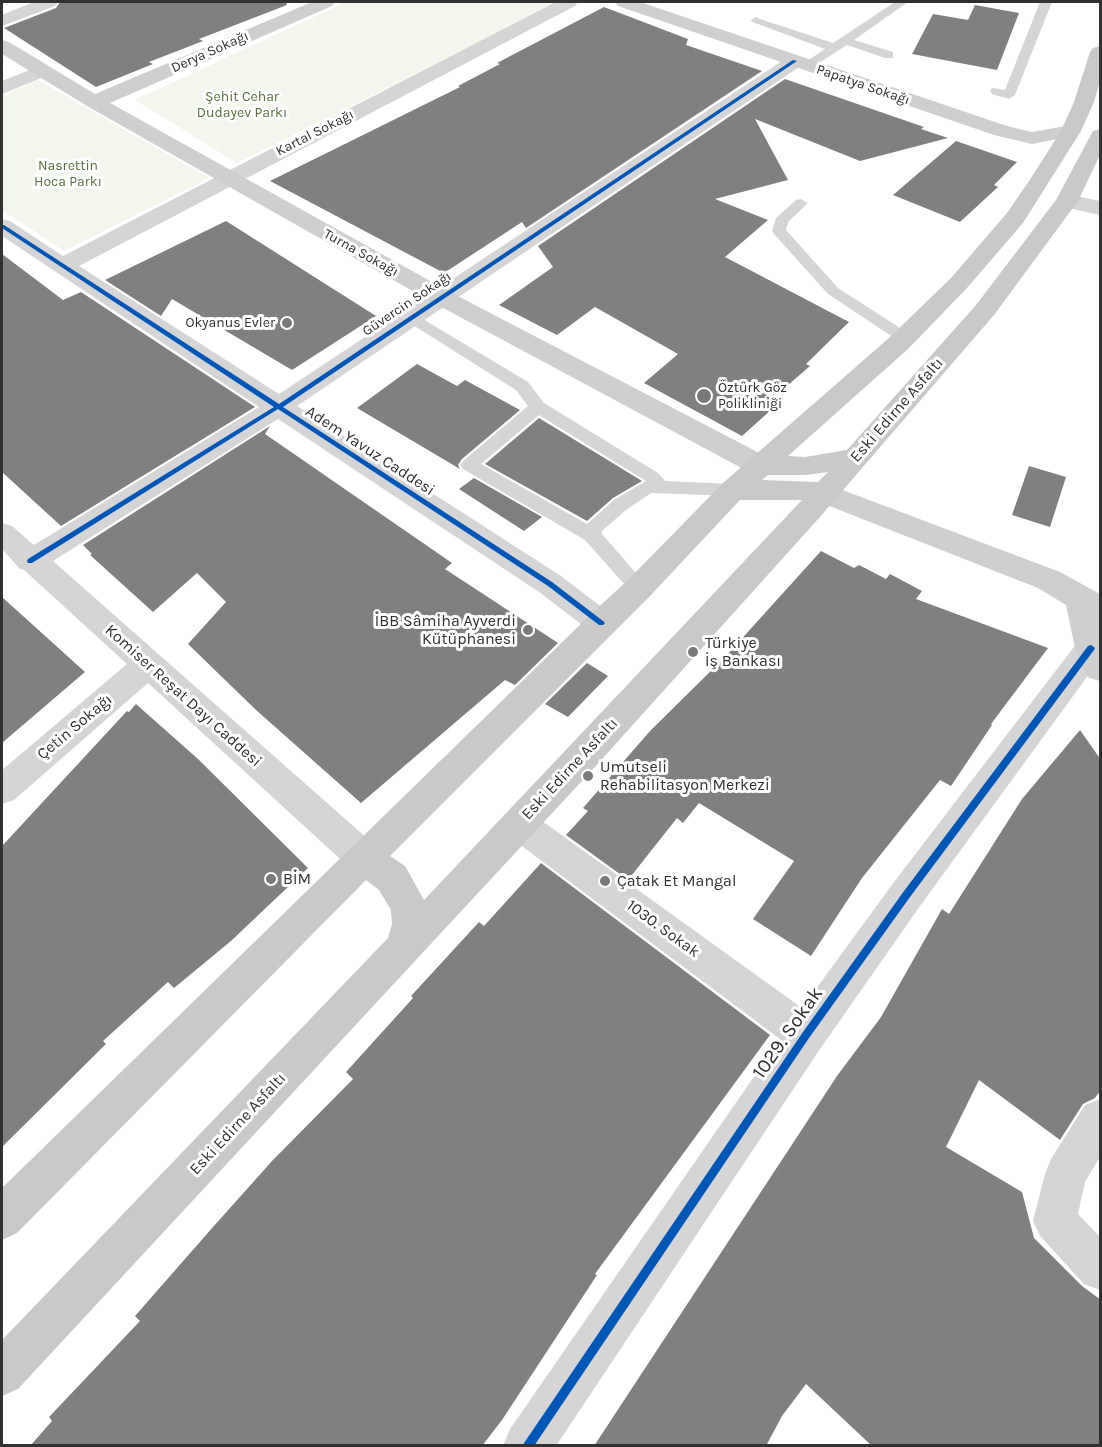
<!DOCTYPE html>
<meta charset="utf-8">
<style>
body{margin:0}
#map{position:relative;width:1102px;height:1447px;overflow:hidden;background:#fff;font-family:Karla,sans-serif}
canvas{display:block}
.frame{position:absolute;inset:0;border:3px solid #313131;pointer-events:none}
</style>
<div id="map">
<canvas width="1102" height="1447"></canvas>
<div class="frame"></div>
</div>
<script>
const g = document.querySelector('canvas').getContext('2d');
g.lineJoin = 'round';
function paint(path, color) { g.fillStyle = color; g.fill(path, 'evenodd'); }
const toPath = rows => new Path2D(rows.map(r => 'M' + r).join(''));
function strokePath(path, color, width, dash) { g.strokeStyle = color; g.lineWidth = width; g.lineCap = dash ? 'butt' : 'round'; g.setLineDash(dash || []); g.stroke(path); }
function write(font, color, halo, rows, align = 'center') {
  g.font = font + ' Karla,sans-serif'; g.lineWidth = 6; g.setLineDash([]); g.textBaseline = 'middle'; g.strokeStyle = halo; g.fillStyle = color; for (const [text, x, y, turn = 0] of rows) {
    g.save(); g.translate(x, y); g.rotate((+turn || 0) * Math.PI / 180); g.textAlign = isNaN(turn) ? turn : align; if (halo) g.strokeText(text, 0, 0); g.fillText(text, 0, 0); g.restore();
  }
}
const green = toPath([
 [346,2,559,2,237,163,135,100],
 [38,80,209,178,64,251,2,210,2,96]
]);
const building = toPath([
 [60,2,286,2,287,5,199,39,203,41,149,62,153,64,96,87,4,28,56,8],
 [975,5,1019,13,997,70,912,54,933,14,968,20],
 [604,7,688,39,686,45,762,71,526,228,522,222,444,273,270,181,460,87,458,86,500,64,497,63,518,52],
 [785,79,924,127,921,129,948,138,860,161,755,119,788,180,715,199,768,220,725,257,849,322,806,364,810,366,764,406,771,410,742,436,644,383,678,354,595,307,557,335,499,305,553,267,538,246],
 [956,141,1017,162,994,185,998,187,960,222,893,195],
 [226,221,376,316,292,370,172,299,161,316,105,280],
 [2,254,63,300,81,292,255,407,61,526,2,472],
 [417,364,457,386,465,380,520,410,462,459,458,465,460,469,357,408],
 [539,418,642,481,613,498,587,521,485,464],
 [270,426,265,434,452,563,445,569,558,643,515,685,505,680,361,803,256,710,188,644,226,602,197,573,153,612,90,555,92,554,83,545],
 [1029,466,1066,477,1050,527,1012,515],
 [474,478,542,517,524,531,459,489],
 [821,551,854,568,859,565,886,579,890,574,922,591,916,599,1048,648,991,724,992,725,951,786,940,780,862,878,811,956,753,919,794,861,699,803,683,823,677,818,628,880,566,835,588,811,583,808,650,731,727,655],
 [2,597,85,672,2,743],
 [587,663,608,676,568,717,545,704],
 [136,704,198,759,308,868,231,941,174,988,168,982,103,1041,106,1044,2,1147,2,846,127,711,129,712],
 [1080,730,1101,760,1101,1090,1095,1098,1083,1104,1060,1140,979,1080,946,1147,1022,1192,1034,1238,1082,1286,1101,1300,1101,1446,872,1446,806,1384,782,1416,766,1446,594,1446,837,1076,881,1017,942,909,949,914,1022,799],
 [541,863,770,1035,595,1274,597,1275,502,1420,482,1446,30,1446,52,1421,49,1417,140,1321,135,1316,213,1227,272,1161,353,1079,346,1072,413,998,411,996,479,922,484,926]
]);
const lane = toPath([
 [895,2,908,2,854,40,893,52,893,58,885,58,847,45,808,70,802,66,804,63,825,49,750,21,756,17,760,19,833,43,895,2],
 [1040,2,1052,2,1015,95,1009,99,992,94,990,91,992,88,1005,90,1040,2],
 [801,199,808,203,788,222,786,230,838,288,911,335,913,338,911,341,899,341,828,294,774,234,772,231,776,218,796,200,801,199],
 [411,312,528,382,544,403,658,473,665,481,733,484,739,486,742,490,739,494,733,496,651,493,626,510,602,531,602,534,649,588,646,593,639,595,632,593,585,540,463,469,460,465,463,461,528,406,516,390,405,320,403,317,405,314,411,312],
 [539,415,646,481,614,500,587,524,481,464,539,415]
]);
const street = toPath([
 [34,2,58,2,55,6,2,26,2,15,34,2],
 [556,2,578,2,575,6,79,266,279,394,788,57,802,57,805,61,802,65,297,406,561,576,612,615,616,623,612,631,601,635,590,631,539,592,278,419,53,561,377,847,382,858,377,869,364,874,351,869,148,683,14,800,2,804,2,770,127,664,24,570,20,569,2,549,2,523,12,526,34,545,259,407,2,236,2,219,10,221,63,256,556,2],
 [42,65,49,67,52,71,49,75,2,94,2,81,42,65],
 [1067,194,1100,201,1100,215,1059,206,1056,201,1059,196,1067,194],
 [1091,636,1100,639,1100,659,920,906,820,1049,556,1446,503,1446,510,1429,780,1039,507,835,501,824,507,813,519,809,531,813,802,1008,894,882,1080,639,1091,636],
 [1100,1099,1100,1157,1085,1182,1078,1214,1100,1237,1100,1290,1084,1284,1040,1236,1033,1221,1045,1174,1051,1159,1085,1105,1100,1099]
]);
const secondary = toPath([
 [312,2,335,2,332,6,110,103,450,292,769,458,773,465,769,472,759,474,749,472,432,302,87,106,2,54,2,40,9,42,95,94,312,2],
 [615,2,640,2,1007,126,1032,132,1071,125,1078,127,1081,131,1078,135,1032,144,994,135,618,6,615,2],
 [824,483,1060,572,1100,594,1100,681,1089,678,1084,669,1075,648,1066,605,1038,588,814,500,810,493,814,486,824,483]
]);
const primary = toPath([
 [1100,46,1100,81,1094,102,1081,131,1023,223,967,288,908,349,788,456,805,457,847,450,976,305,1056,200,1093,131,1100,129,1100,155,1078,201,994,315,819,518,594,768,18,1389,2,1396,2,1340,388,938,392,924,391,910,379,890,366,880,17,1233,2,1240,2,1188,590,615,628,580,723,483,890,337,951,278,1007,213,1029,181,1061,131,1074,102,1090,52,1093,48,1100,46],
 [828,472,818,482,762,480,768,475,805,475,828,472],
 [740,500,802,500,424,900,405,866,390,856,650,596,740,500]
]);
const cycleway = toPath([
 [793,60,797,61,283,407,552,582,603,621,605,623,603,625,599,625,548,586,278,409,32,563,28,563,27,561,28,559,274,407,2,228,2,225,4,225,279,404,793,60],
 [1091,645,1095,648,1094,650,910,897,809,1038,534,1446,522,1446,803,1032,904,891,1088,646,1091,645]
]);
const markers = [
 [287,323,6,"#797979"],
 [704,396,8,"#797979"],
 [528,630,6,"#797979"],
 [693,652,6,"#797979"],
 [588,776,6,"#797979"],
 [271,879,6,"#797979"],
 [605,881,6,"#797979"]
];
const farStreetnames = [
 ["Derya Sokağı",210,52,-24],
 ["Papatya Sokağı",863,85,19],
 ["Kartal Sokağı",315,133,-27],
 ["Turna Sokağı",361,253,29],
 ["Güvercin Sokağı",407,304,-34]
];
const farParknames = [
 ["Şehit Cehar",242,97],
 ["Dudayev Parkı",242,113],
 ["Nasrettin",68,166],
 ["Hoca Parkı",68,182]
];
const farPoinames = [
 ["Okyanus Evler",275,323],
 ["Öztürk Göz",718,388,"left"],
 ["Polikliniği",718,404,"left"]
];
const streetNames = [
 ["Eski Edirne Asfaltı",897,410,-49],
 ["Adem Yavuz Caddesi",370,451,33],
 ["Komiser Reşat Dayı Caddesi",183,696,42],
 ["Çetin Sokağı",75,727,-40],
 ["Eski Edirne Asfaltı",570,769,-47],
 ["1030. Sokak",663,929,36],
 ["Eski Edirne Asfaltı",238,1124,-47]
];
const poiNames = [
 ["İBB Sâmiha Ayverdi",516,621,"right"],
 ["Kütüphanesi",516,639,"right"],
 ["Türkiye",705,643],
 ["İş Bankası",705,661],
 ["Umutseli",600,767],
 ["Rehabilitasyon Merkezi",600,785],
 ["BİM",283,879],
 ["Çatak Et Mangal",617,881]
];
const nearStreetnames = [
 ["1029. Sokak",788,1033,-55]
];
paint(green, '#f2f6ed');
paint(building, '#808080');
paint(lane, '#d5d5d5');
paint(street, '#d5d5d5');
paint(secondary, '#cfcfcf');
paint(primary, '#c9c9c9');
paint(cycleway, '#0057b8');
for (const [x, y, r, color] of markers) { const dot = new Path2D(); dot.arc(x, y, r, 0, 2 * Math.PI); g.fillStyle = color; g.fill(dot); strokePath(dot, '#fff', 2); }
write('14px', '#313131', '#fff', farStreetnames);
write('14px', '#56713a', '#fff', farParknames);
write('14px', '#313131', '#fff', farPoinames, 'right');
write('16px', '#313131', '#fff', streetNames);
write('16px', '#313131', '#fff', poiNames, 'left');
write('20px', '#313131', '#fff', nearStreetnames);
</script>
